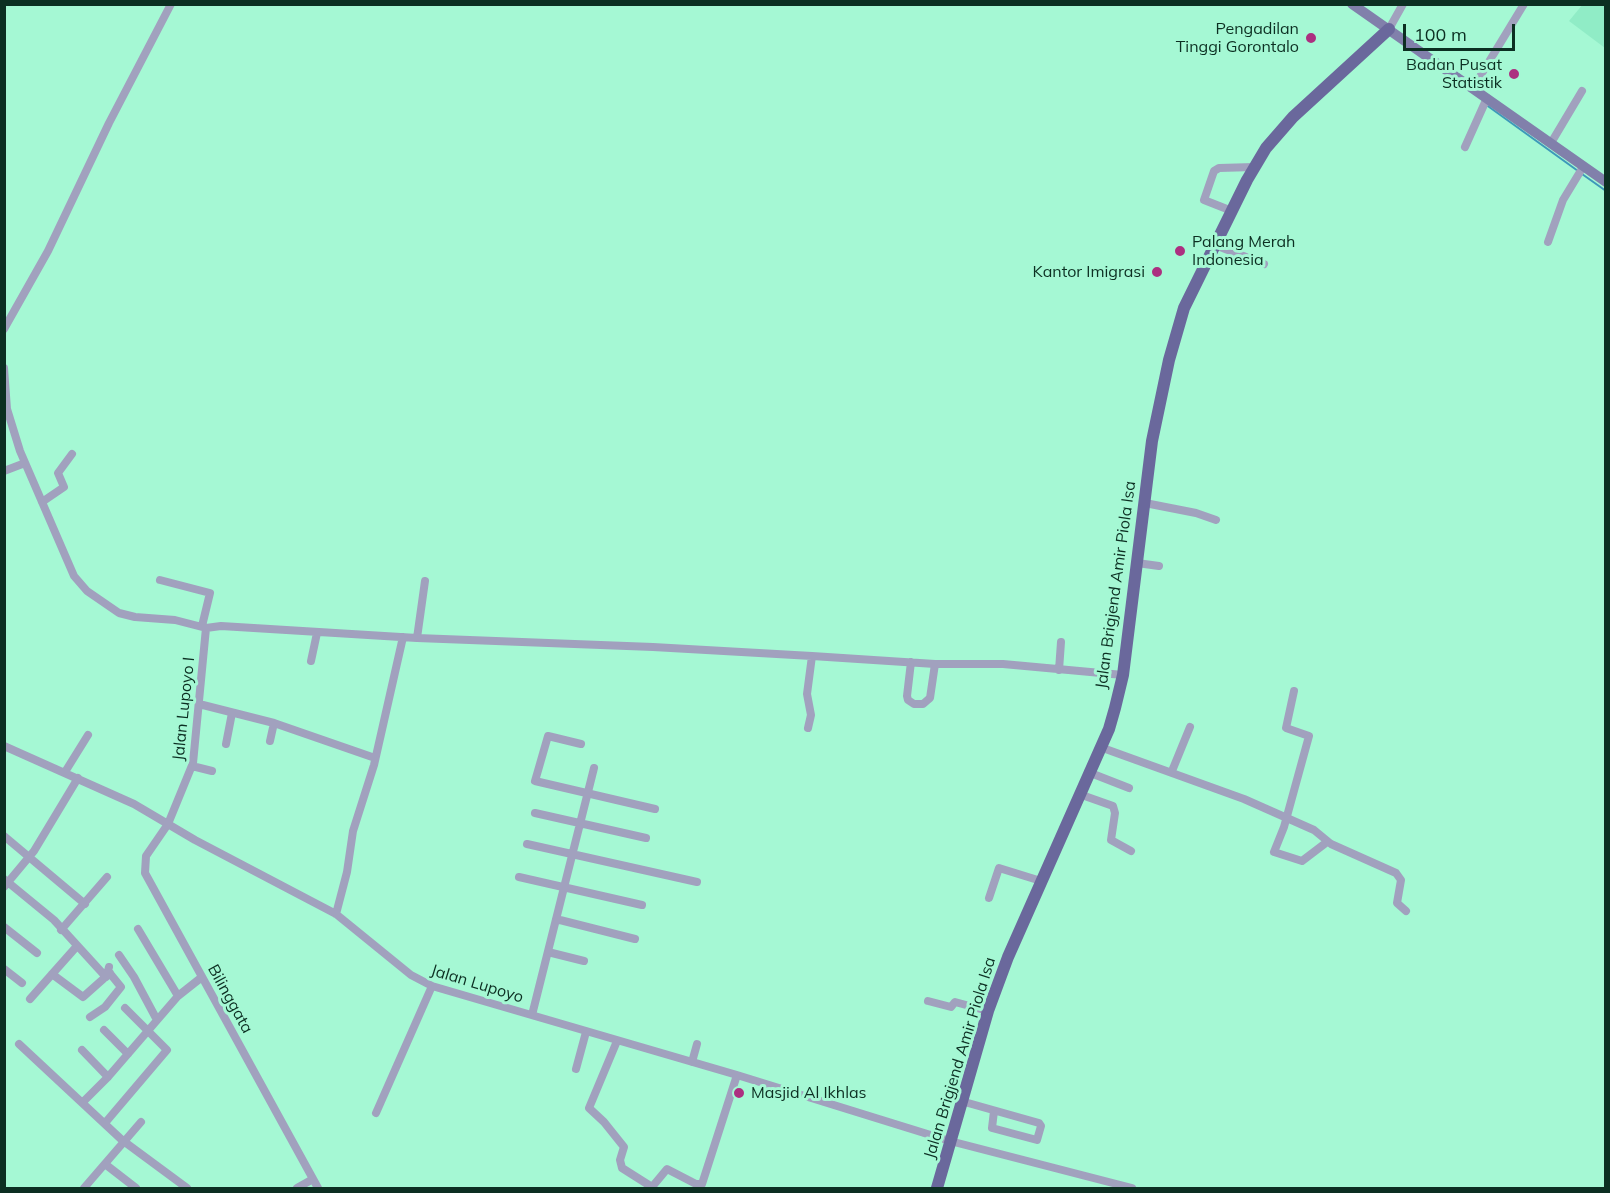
<!DOCTYPE html>
<style>
body{margin:0}
#map{position:relative;width:1610px;height:1193px;overflow:hidden;background:#a5f8d4;font-family:Mulish,sans-serif}
canvas{display:block}
.frame{position:absolute;inset:0;border:6px solid #0c2f22;pointer-events:none}
.scale{position:absolute;left:1403px;top:24px;width:112px;height:27px;box-sizing:border-box;border:3px solid #0c2f22;border-top:0;padding-left:8px;font-size:18px;line-height:21px;white-space:nowrap;color:#0c2f22;-webkit-text-stroke:4px #a5f8d4;paint-order:stroke}
</style>
<div id="map">
<canvas width="1610" height="1193"></canvas>
<div class="frame"></div>
<div class="scale">100 m</div>
</div>
<script>
const g = document.querySelector('canvas').getContext('2d');
g.lineJoin = 'round';
function paint(path, color) { g.fillStyle = color; g.fill(path, 'evenodd'); }
const toPath = rows => new Path2D(rows.map(r => 'M' + r).join(''));
function strokePath(path, color, width, dash) { g.strokeStyle = color; g.lineWidth = width; g.lineCap = dash ? 'butt' : 'round'; g.setLineDash(dash || []); g.stroke(path); }
function write(font, color, halo, rows, align = 'center') {
  g.font = font + ' Mulish,sans-serif'; g.lineWidth = 6; g.setLineDash([]); g.textBaseline = 'middle'; g.strokeStyle = halo; g.fillStyle = color; for (const [text, x, y, turn = 0] of rows) {
    g.save(); g.translate(x, y); g.rotate((+turn || 0) * Math.PI / 180); g.textAlign = isNaN(turn) ? turn : align; if (halo) g.strokeText(text, 0, 0); g.fillText(text, 0, 0); g.restore();
  }
}
const built = toPath([
 [1583,4,1605,5,1605,48,1569,21]
]);
const stream = toPath([
 [1485,104,1578,171],
 [1582,174,1606,191]
]);
const street = toPath([
 [1389,29,1403,4],
 [1473,88,1524,4],
 [1551,143,1582,91],
 [1465,147,1487,98],
 [1232,211,1204,200,1214,171,1219,168,1254,167],
 [1548,242,1563,200,1583,167],
 [1215,245,1264,264],
 [4,329,48,251,109,123,171,4],
 [4,368,7,409,20,451,74,576,87,591,119,613,135,617,175,620,206,628,221,626,417,638,653,647,812,656],
 [4,471,25,463],
 [42,502,64,487,58,473,72,454],
 [1145,503,1196,513,1216,520],
 [1137,563,1159,566],
 [160,580,210,593,202,626],
 [206,628,193,763,168,824,146,856,145,873,318,1188],
 [417,638,425,581],
 [311,661,317,633],
 [911,662,907,696,908,700,914,704,923,704,930,698,935,664],
 [1059,670,1061,642],
 [1294,691,1286,728,1309,736,1284,827,1274,852,1302,861,1327,842],
 [199,704,274,723,375,758],
 [808,728,811,715,807,694,812,656,935,664,1003,664,1123,675],
 [270,741,274,723],
 [226,744,232,713],
 [581,744,548,736,535,781,655,809],
 [4,746,134,804,195,840,336,914,411,975,432,986,737,1075,950,1141,1132,1188],
 [1100,747,1244,799,1314,830,1331,844,1396,873,1401,880,1397,903,1406,911],
 [192,766,212,771],
 [1172,771,1190,727],
 [65,772,88,735],
 [1088,772,1129,788],
 [1079,794,1113,806,1115,813,1111,840,1131,851],
 [535,813,646,838],
 [4,836,85,904],
 [527,844,697,882],
 [519,877,642,905],
 [4,879,54,920,106,977],
 [4,887,34,851,78,778],
 [989,898,999,868,1041,881],
 [336,914,347,872,353,831,374,765,403,637],
 [556,919,635,939],
 [4,927,37,953],
 [138,929,178,996],
 [61,930,107,877],
 [548,952,584,961],
 [119,955,134,977,157,1020],
 [4,969,22,983],
 [52,974,83,997,110,973],
 [30,999,77,946],
 [928,1001,951,1007,955,1002,988,1011],
 [532,1015,594,768],
 [90,1017,105,1007,121,987,108,971,109,967],
 [104,1030,128,1054],
 [617,1041,589,1108,604,1122,624,1147,620,1160,622,1168,652,1187,667,1169,696,1184,702,1184,737,1075],
 [19,1044,122,1140,187,1188],
 [82,1050,108,1077],
 [692,1062,697,1044],
 [576,1069,586,1032],
 [961,1101,1039,1123,1041,1126,1037,1140,992,1128,994,1111],
 [83,1102,108,1077,178,996,202,977],
 [376,1113,432,986],
 [105,1123,167,1050,125,1008],
 [105,1164,136,1188],
 [84,1188,141,1122],
 [297,1188,313,1179]
]);
const secondary = toPath([
 [1352,4,1606,182]
]);
const primary = toPath([
 [937,1188,988,1011,1008,957,1109,729,1115,708,1123,675,1152,441,1169,360,1184,308,1247,180,1266,148,1293,117,1389,29]
]);
const markers = [
 [1311,38,6,"#ac2f80"],
 [1514,74,6,"#ac2f80"],
 [1180,251,6,"#ac2f80"],
 [1157,272,6,"#ac2f80"],
 [739,1093,6,"#ac2f80"]
];
const poiNames = [
 ["Pengadilan",1299,29],
 ["Tinggi Gorontalo",1299,47],
 ["Badan Pusat",1502,65],
 ["Statistik",1502,83],
 ["Palang Merah",1192,242,"left"],
 ["Indonesia",1192,260,"left"],
 ["Kantor Imigrasi",1145,272],
 ["Masjid Al Ikhlas",751,1093,"left"]
];
const streetNames = [
 ["Jalan Brigjend Amir Piola Isa",1116,585,-82],
 ["Jalan Lupoyo I",184,709,-84],
 ["Jalan Lupoyo",477,984,17],
 ["Bilinggata",230,999,61],
 ["Jalan Brigjend Amir Piola Isa",960,1058,-73]
];
paint(built, '#90ecc6');
strokePath(stream, '#3d99ba', 2);
strokePath(street, '#a1a1be', 8);
strokePath(secondary, '#8180ab', 10);
strokePath(primary, '#6a689c', 12);
for (const [x, y, r, color] of markers) { const dot = new Path2D(); dot.arc(x, y, r, 0, 2 * Math.PI); g.fillStyle = color; g.fill(dot); strokePath(dot, '#a5f8d4', 2); }
write('16px', '#0c2f22', '#a5f8d4', poiNames, 'right');
write('16px', '#0c2f22', '#a5f8d4', streetNames);
</script>
